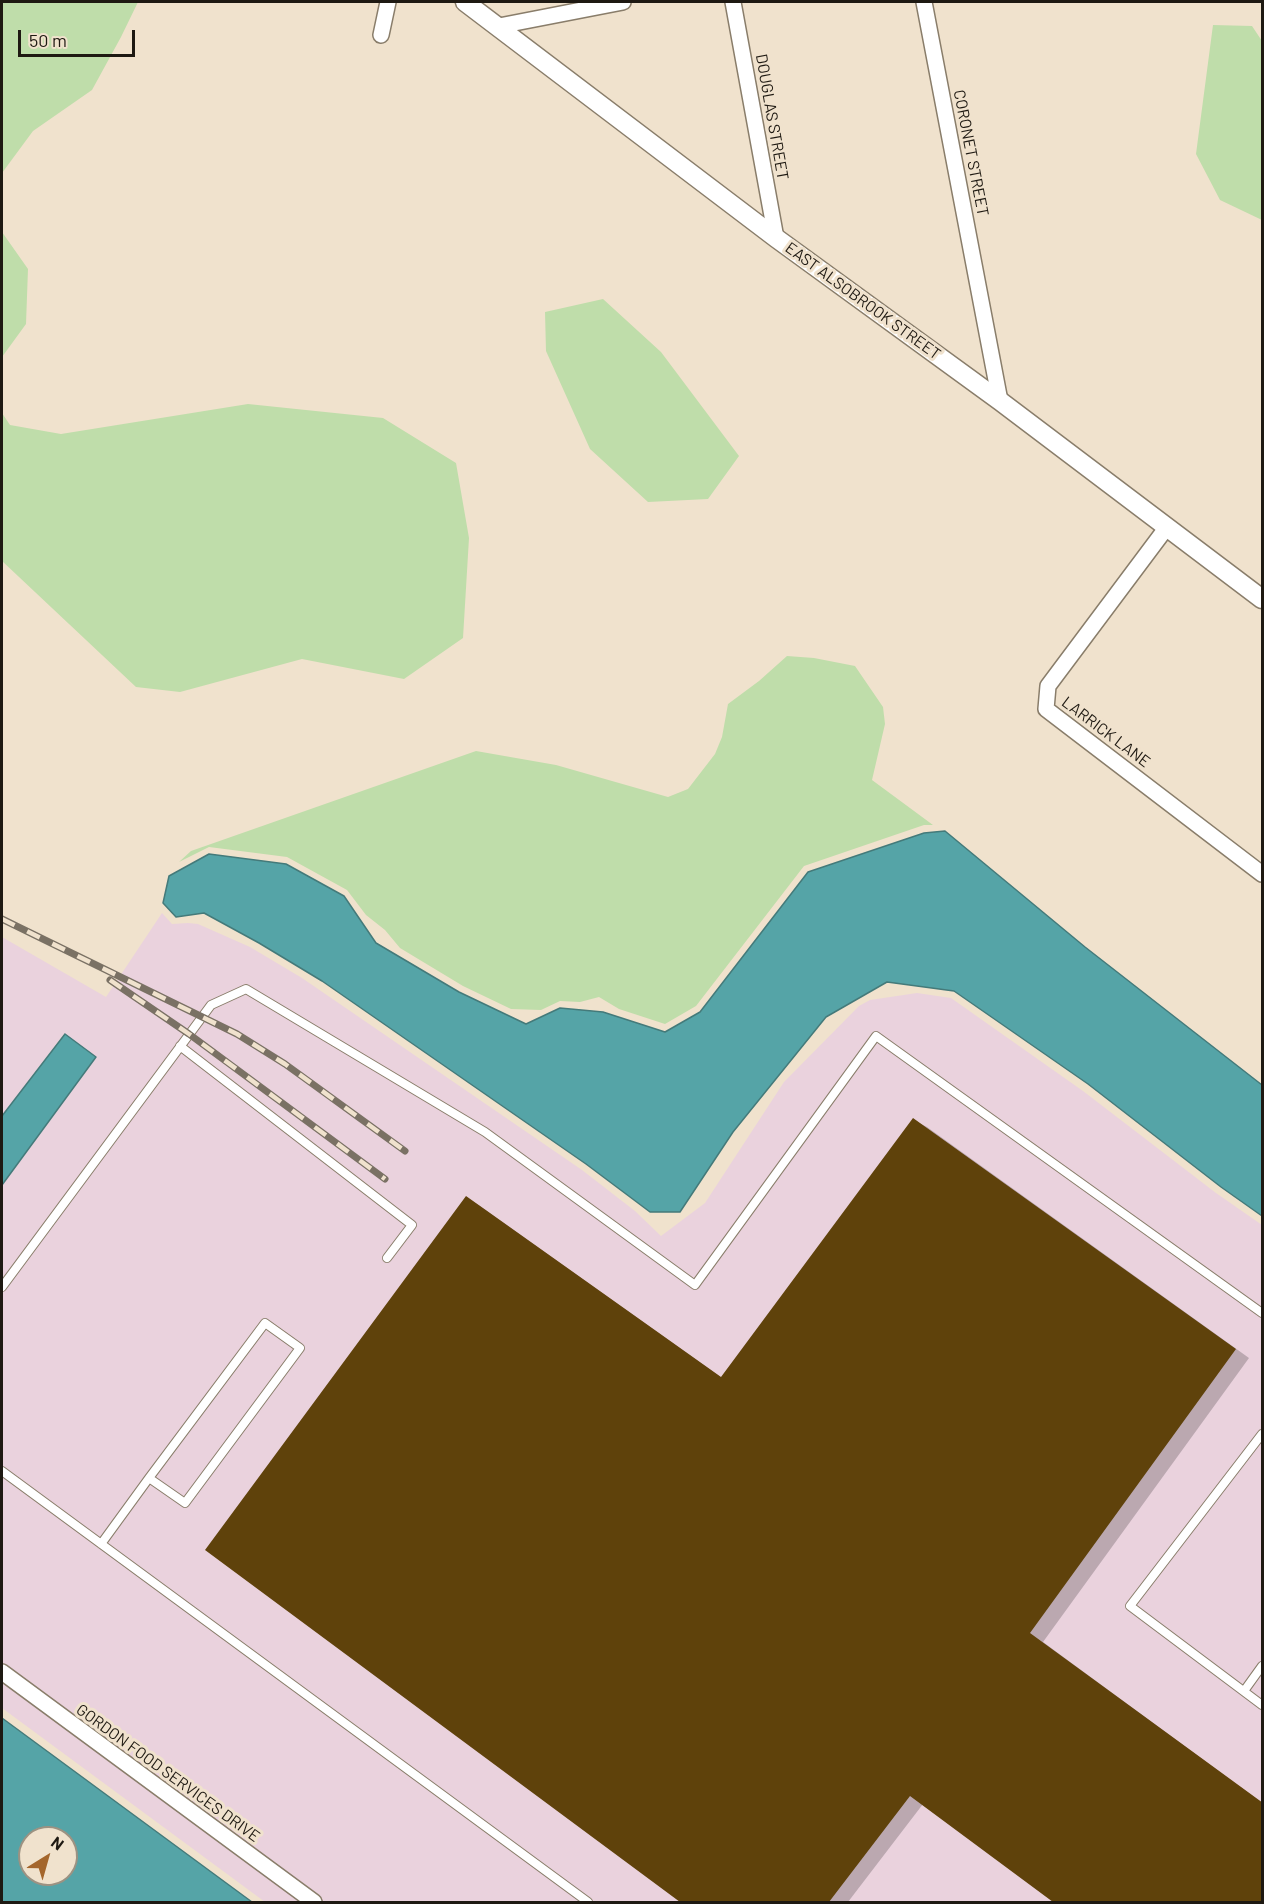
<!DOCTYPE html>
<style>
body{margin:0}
#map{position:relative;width:1264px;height:1904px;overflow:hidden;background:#f0e2cd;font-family:Barlow,sans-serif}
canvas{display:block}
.frame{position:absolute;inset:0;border:3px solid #1e1912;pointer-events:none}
.north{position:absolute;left:18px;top:1826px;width:60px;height:60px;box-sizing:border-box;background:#f0e2cd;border:2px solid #9c9282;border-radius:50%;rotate:37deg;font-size:16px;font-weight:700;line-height:24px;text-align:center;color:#1e1912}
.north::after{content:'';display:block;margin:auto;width:21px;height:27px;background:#a4662c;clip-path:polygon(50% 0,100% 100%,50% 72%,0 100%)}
.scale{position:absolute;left:18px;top:30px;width:117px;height:27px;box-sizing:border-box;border:3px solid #1e1912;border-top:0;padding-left:8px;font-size:18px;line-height:21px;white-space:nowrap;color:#1e1912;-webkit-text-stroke:4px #f0e2cd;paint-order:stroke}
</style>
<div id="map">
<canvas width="1264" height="1904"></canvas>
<div class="frame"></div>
<div class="north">N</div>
<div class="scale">50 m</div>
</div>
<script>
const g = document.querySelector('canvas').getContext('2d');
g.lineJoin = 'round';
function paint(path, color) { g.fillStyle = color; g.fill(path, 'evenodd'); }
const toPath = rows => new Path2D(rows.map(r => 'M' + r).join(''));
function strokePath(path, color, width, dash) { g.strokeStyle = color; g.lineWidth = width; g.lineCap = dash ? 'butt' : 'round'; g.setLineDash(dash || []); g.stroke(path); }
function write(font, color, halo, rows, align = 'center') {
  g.font = font + ' Barlow,sans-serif'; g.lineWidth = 6; g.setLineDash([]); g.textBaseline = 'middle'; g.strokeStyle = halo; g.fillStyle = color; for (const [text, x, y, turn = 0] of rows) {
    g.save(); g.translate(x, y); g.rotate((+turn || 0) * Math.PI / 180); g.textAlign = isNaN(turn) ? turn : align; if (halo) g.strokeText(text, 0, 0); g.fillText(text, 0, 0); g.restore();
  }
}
const industrial = toPath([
 [162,913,172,924,188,923,198,924,250,947,302,978,582,1170,635,1211,661,1236,705,1203,784,1082,859,1006,870,1000,917,993,951,998,1083,1091,1216,1193,1262,1225,1262,1902,265,1902,2,1708,2,1185,96,1057,64,1034,2,1116,2,937,106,997]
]);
const green = toPath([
 [2,2,138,2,121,37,92,90,33,131,2,173],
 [1213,25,1252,26,1262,41,1262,220,1220,200,1196,154],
 [2,232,28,269,26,324,2,357],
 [603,299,661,352,739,456,708,499,648,502,590,449,546,351,545,312],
 [248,404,383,418,456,463,469,538,463,638,404,679,302,659,180,692,136,687,2,561,2,413,10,425,61,434],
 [787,656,814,658,855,666,883,707,885,724,872,780,933,825,924,825,804,866,696,1006,665,1024,619,1009,599,997,580,1002,560,1001,541,1010,511,1009,463,986,400,948,385,930,366,915,347,890,287,857,209,847,179,862,191,851,476,751,556,765,668,797,688,789,715,754,722,737,728,704,759,681]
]);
const water = toPath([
 [945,831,1085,947,1262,1085,1262,1216,1221,1187,1088,1084,954,991,887,982,826,1017,733,1132,680,1212,650,1212,586,1164,322,981,259,943,204,913,176,917,163,903,169,876,209,854,286,864,344,896,376,943,459,992,526,1024,560,1008,603,1012,665,1032,700,1012,808,872,924,833,945,831],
 [65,1034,96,1057,2,1185,2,1116,65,1034],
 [2,1718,252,1902,2,1902,2,1718],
 [30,1838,66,1838,66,1874,30,1874,30,1838]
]);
const shadow = toPath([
 [913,1120,927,1127,1249,1358,1043,1642,1262,1803,1262,1902,1055,1902,923,1804,848,1902,683,1902,207,1549,467,1198,480,1206,722,1378]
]);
const building = toPath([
 [913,1118,1236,1349,1030,1633,1263,1803,1263,1902,1053,1902,910,1796,829,1902,680,1902,205,1550,466,1196,721,1377]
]);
const service = toPath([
 [180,1046,412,1225,387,1258],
 [2,1287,211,1005,246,989,485,1132,695,1285,876,1036,1262,1313],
 [1262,1434,1130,1606,1262,1705],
 [2,1471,588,1902],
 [101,1544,149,1478,265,1323,300,1348,185,1503,149,1478],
 [1244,1691,1262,1666]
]);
const minor = toPath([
 [733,2,776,238],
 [924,2,1000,401],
 [499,26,623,2],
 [381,35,388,2],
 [1167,527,1048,686,1046,709,1262,874],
 [2,1672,314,1902]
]);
const tertiary = toPath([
 [465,2,776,238,1000,401,1262,599]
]);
const rail = toPath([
 [2,919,237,1034,285,1064,405,1151],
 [110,980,189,1034,385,1179]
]);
const streetNames = [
 ["DOUGLAS STREET",772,117,80],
 ["CORONET STREET",971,153,79],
 ["EAST ALSOBROOK STREET",863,301,36],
 ["LARRICK LANE",1106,732,37],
 ["GORDON FOOD SERVICES DRIVE",168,1773,36]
];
paint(industrial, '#ead2dd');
paint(green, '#bfddaa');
paint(water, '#55a4a7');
strokePath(water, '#447a7a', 1.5);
paint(shadow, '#0003');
paint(building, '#5f420b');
strokePath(service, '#897d6a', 10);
strokePath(minor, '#897d6a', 18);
strokePath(tertiary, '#897d6a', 21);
strokePath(service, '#fff', 8);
strokePath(minor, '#fff', 15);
strokePath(tertiary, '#fff', 18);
strokePath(rail, '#7a7164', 7);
strokePath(rail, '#f0e2cd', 4.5, [14]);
write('16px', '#1e1912', '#f0e2cd', streetNames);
</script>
